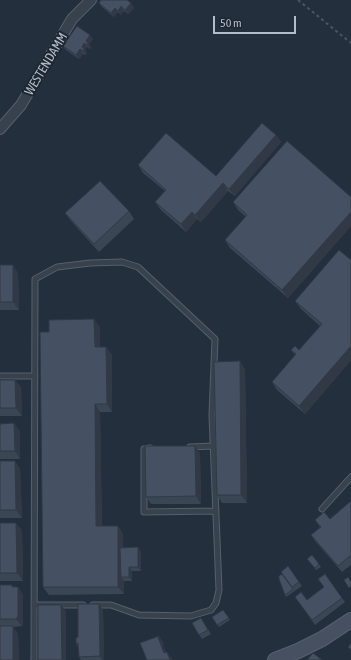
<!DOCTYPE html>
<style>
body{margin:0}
#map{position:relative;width:351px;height:660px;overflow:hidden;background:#242f3e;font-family:"Asap Condensed",sans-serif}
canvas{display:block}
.scale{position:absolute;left:213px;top:16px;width:83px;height:18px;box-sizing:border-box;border:2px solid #b4bcc9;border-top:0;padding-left:5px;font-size:12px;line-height:14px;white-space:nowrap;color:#b4bcc9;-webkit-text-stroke:3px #1d2633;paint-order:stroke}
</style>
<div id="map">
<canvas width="351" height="660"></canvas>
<div class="scale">50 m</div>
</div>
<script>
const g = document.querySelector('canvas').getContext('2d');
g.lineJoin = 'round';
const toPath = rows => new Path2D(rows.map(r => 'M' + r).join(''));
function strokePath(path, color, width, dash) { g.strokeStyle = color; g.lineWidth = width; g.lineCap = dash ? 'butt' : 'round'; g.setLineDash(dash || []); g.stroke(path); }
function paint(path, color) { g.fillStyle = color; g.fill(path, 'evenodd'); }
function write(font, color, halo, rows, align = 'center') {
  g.font = font + ' "Asap Condensed",sans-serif'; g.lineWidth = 4; g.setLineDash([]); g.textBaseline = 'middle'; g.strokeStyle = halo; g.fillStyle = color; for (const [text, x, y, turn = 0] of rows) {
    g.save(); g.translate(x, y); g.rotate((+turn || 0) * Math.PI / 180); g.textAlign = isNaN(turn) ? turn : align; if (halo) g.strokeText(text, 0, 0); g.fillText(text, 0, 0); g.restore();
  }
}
const path = toPath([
 [298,0,351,43]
]);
const lane = toPath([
 [0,376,35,376],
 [190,447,213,446],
 [150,448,144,449,144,512,216,511],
 [322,509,351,477],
 [34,605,83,605],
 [34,660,35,279,57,267,90,263,122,262,138,267,215,339,212,415,219,590,216,603,211,610,191,616,139,615,111,605,93,605]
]);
const street = toPath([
 [0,129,21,105,72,19,91,0]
]);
const secondary = toPath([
 [275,660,298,651,322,639,351,620]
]);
const wall = toPath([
 [99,3,131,3,134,8,128,14,124,11,121,15,118,12,114,17,102,7],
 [93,39,89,44,91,47,90,49,87,47,85,50,87,53,86,55,83,54,79,59,66,50,63,46],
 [276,135,281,142,235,196,228,191,201,222,197,219,186,232,161,210,155,202,165,191,143,173,138,165,216,176],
 [351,197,351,226,288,298,230,248,225,240,246,217,238,210,233,202],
 [129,211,134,219,99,252,71,221,65,213],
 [351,260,351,360,305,414,277,390,272,382,295,355,291,350,299,350,320,326,301,309,295,301],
 [0,265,18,273,19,310,0,310],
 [100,327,100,347,106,347,112,355,112,412,100,412,102,526,118,526,123,534,123,548,138,547,141,552,141,571,132,571,132,581,124,581,124,594,49,595,43,587,49,332],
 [245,369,247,503,222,503,217,495],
 [0,380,15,380,21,387,22,416,0,416],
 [0,424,20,431,20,459,0,459],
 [200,453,201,504,151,504,146,497],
 [0,461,15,461,20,469,22,518,0,518],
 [351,501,351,565,342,572,315,541,311,535,320,527,315,520,330,519],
 [0,523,22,530,23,581,0,581],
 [312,555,321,567,316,570,307,559],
 [288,566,302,586,286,597,285,595],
 [325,574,345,602,315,625,295,597,307,600,324,587],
 [0,585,18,587,23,595,23,624,22,626,13,627,18,634,19,660,0,660],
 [99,604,103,610,104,660,81,660,79,657,78,647,76,643,78,637],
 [223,610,230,620,219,627,212,617],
 [201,618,211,634,202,639,192,623]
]);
const shadedWall = toPath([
 [131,3,134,8,128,14,125,10],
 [121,6,124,11,121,15,118,11],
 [115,8,118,12,114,17,111,13],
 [90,35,93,39,89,44,91,47,90,49,87,45,86,41],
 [84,43,87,47,85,50,87,53,86,55,83,51,82,47],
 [80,49,83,54,79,59,76,55],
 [276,135,281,142,235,196,229,189],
 [223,183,228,191,201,222,195,215],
 [192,212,197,219,186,232,181,224],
 [351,212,351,226,288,298,282,290],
 [13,265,18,273,19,310,13,302],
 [94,319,100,327,100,355,95,347],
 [351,346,351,360,305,414,299,406],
 [106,347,112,355,112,412,107,404],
 [240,361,245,369,247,503,241,495],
 [15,380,21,387,22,416,16,408],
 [95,404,100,412,102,534,96,526],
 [14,423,20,431,20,459,15,451],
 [195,446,200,453,201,504,196,496],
 [15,461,20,469,22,518,16,510],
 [16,523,22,530,23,581,17,573],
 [118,526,123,534,124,577,121,577,124,581,124,594,118,587],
 [138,547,141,552,141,571,138,567],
 [129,567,132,571,132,581,129,577],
 [18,587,23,595,23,624,22,626,16,619],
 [99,604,103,610,104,660,102,660,100,656],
 [61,605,66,611,66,660,62,660],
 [13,626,18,634,19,660,13,660],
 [159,636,164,644,163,645,170,660,164,653,158,637],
 [167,652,173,660,170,660]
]);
const building = toPath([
 [101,0,127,0,131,3,125,10,121,6,118,11,115,8,111,13,99,3,101,0],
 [77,26,90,35,86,41,88,43,87,45,84,43,82,47,84,49,83,51,80,49,76,55,63,46,77,26],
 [262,123,276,135,229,189,223,183,195,215,192,212,181,224,155,202,166,190,138,165,166,133,216,176,262,123],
 [287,141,351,197,351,212,282,290,225,240,247,215,233,202,287,141],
 [100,181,129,211,94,244,65,213,100,181],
 [339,250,351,260,351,346,299,406,272,382,296,354,291,350,295,346,299,350,322,324,295,301,339,250],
 [0,265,13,265,13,302,0,302,0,265],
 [94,319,95,347,106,347,107,404,95,404,96,526,118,526,118,587,43,587,40,332,49,332,49,320,94,319],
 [240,361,241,495,217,495,214,362,240,361],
 [0,380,15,380,16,408,0,408,0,380],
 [14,423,15,451,0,451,0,424,14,423],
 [145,446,195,446,196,496,146,497,145,446],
 [0,461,15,461,16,510,0,510,0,461],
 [351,501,351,555,338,566,311,535,321,527,315,520,324,512,330,519,351,501],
 [0,523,16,523,17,573,0,573,0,523],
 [138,547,138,567,129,567,129,577,121,577,120,548,138,547],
 [312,555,319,564,315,568,307,559,312,555],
 [288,566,299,582,292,587,281,572,288,566],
 [282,574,293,589,285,595,279,579,279,576,282,574],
 [325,574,342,598,312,620,295,597,301,592,307,600,324,587,318,579,325,574],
 [348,577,351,582,351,586,349,588,344,580,348,577],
 [0,585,12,585,12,587,18,587,18,616,16,619,0,619,0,585],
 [78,604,99,604,100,656,79,657,78,643,76,643,76,638,78,637,78,604],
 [38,605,61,605,62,660,38,660,38,605],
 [223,610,229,618,217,625,212,617,223,610],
 [201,618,208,630,199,635,192,623,201,618],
 [0,626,13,626,13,660,0,660,0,626],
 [159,636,158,637,164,653,167,652,170,660,147,660,140,643,159,636],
 [351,643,351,650,348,647,351,643],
 [313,653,322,660,307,660,313,653]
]);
const streetNames = [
 ["WESTENDAMM",46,64,-59]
];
strokePath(lane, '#565f6c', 7);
strokePath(street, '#565f6c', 12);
strokePath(secondary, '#565f6c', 16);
strokePath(path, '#44595c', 2, [3, 3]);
strokePath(lane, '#38414e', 5);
strokePath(street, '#38414e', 10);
strokePath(secondary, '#465061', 14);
paint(wall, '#3b4654');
paint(shadedWall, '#303945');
paint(building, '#455162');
strokePath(building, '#303945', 1);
write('13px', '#b4bcc9', '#1d2633', streetNames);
</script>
